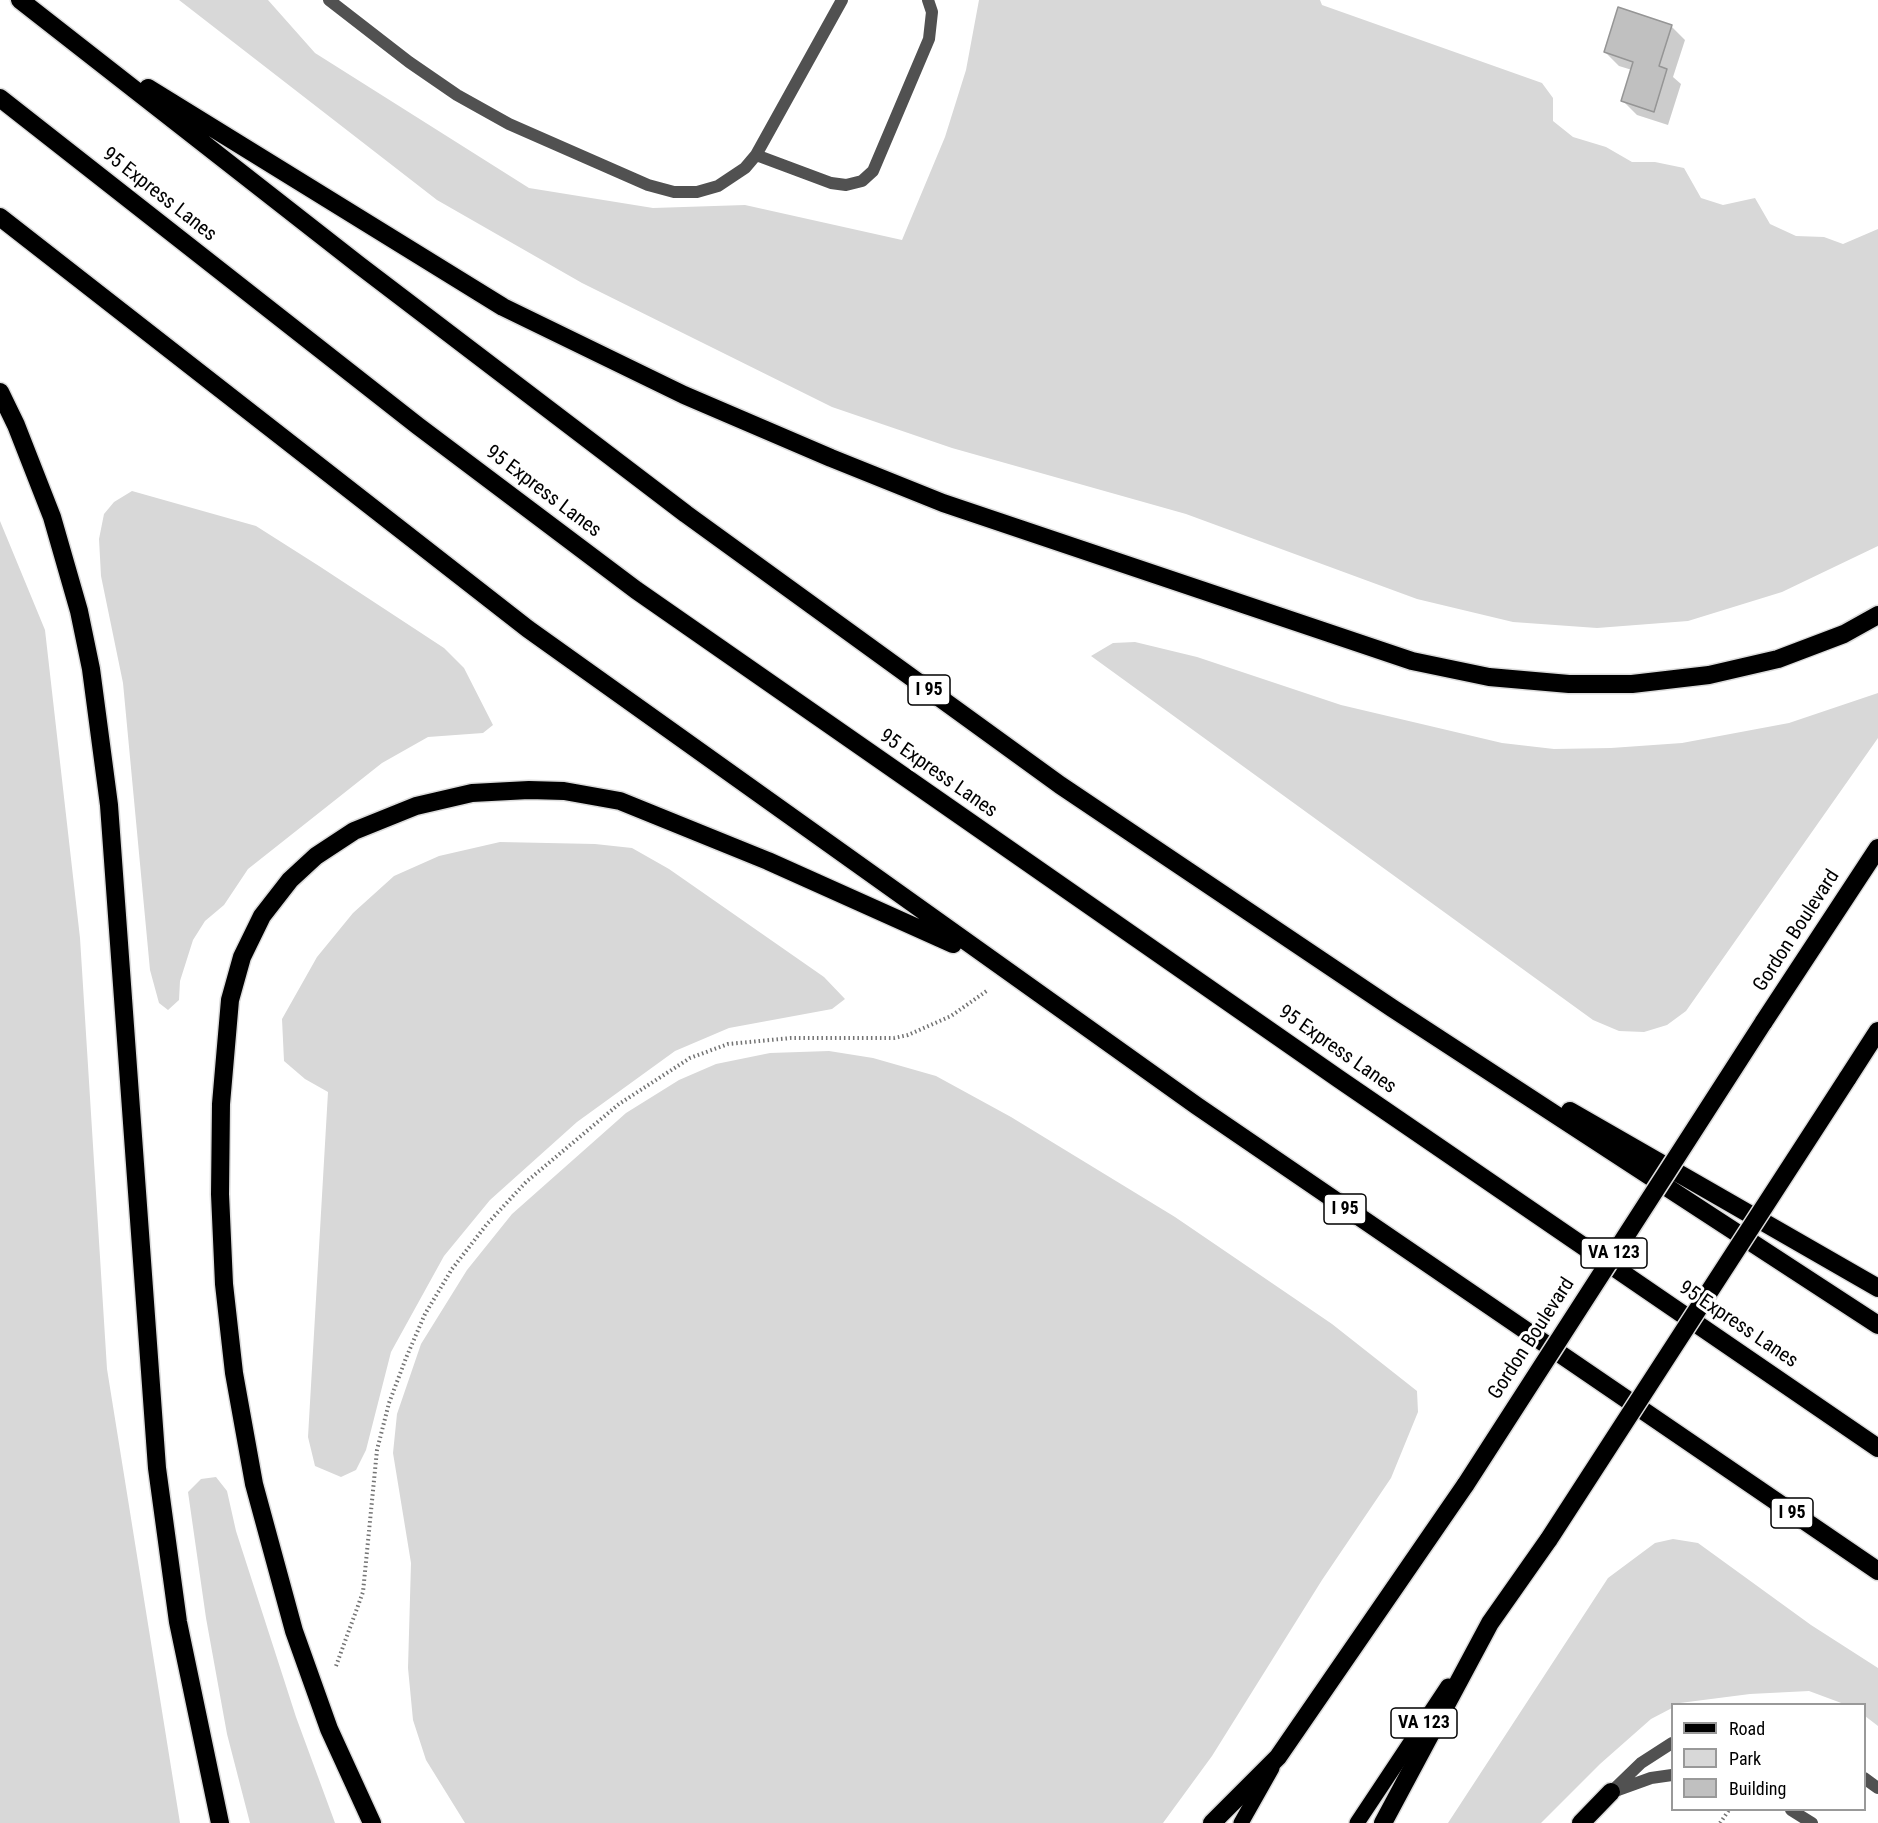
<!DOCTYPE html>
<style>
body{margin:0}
#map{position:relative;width:1878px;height:1823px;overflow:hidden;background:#fff;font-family:"Roboto Condensed",sans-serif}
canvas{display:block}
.legend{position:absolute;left:1671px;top:1703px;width:195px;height:108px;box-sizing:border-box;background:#fff;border:2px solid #999;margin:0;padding:8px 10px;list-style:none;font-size:18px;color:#000}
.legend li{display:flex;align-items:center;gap:12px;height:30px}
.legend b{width:30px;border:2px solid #999}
</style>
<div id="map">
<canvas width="1878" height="1823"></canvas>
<ul class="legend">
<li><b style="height:8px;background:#000"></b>Road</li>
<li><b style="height:16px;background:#d8d8d8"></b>Park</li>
<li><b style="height:16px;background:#c0c0c0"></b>Building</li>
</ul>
</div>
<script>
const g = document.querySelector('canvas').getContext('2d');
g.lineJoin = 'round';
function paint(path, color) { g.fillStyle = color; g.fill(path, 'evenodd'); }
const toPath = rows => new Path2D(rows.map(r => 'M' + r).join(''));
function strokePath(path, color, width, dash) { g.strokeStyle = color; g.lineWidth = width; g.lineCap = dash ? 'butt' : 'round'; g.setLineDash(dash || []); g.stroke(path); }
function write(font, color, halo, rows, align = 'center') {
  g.font = font + ' "Roboto Condensed",sans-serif'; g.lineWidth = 6; g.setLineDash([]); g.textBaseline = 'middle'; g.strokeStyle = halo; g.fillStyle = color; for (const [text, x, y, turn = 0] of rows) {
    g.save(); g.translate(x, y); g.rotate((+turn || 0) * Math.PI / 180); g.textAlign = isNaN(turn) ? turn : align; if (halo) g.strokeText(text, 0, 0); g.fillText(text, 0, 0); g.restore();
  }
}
const green = toPath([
 [179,0,268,0,315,53,529,188,653,208,745,205,902,240,945,137,966,70,979,0,1320,0,1322,5,1542,83,1553,98,1553,121,1573,137,1606,147,1632,162,1655,162,1684,168,1701,198,1723,205,1755,198,1770,224,1796,236,1824,237,1843,244,1878,229,1878,546,1782,592,1688,621,1597,628,1513,622,1417,599,1186,514,952,448,832,407,582,283,437,200],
 [132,491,256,526,319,566,444,648,464,668,493,725,483,733,428,737,382,763,248,869,224,905,205,921,193,940,180,981,179,1000,168,1010,159,1003,150,970,123,683,101,576,99,539,104,514,114,502],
 [0,521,45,630,80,938,107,1369,180,1823,0,1823],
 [1135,642,1197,657,1341,705,1502,743,1554,749,1611,748,1682,743,1789,723,1878,693,1878,738,1686,1011,1667,1025,1644,1032,1619,1031,1593,1020,1091,656,1113,643],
 [500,842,595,844,632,848,669,869,824,977,845,999,832,1009,729,1028,675,1051,577,1122,490,1200,444,1256,391,1352,366,1450,356,1470,341,1477,315,1466,308,1437,328,1092,305,1079,284,1061,282,1019,317,957,353,913,394,876,439,856],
 [829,1051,873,1058,936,1076,1011,1117,1175,1217,1332,1324,1417,1391,1418,1412,1391,1478,1322,1580,1212,1756,1163,1823,465,1823,426,1760,413,1720,408,1668,411,1563,393,1453,397,1414,421,1344,467,1270,512,1214,626,1113,679,1080,716,1064,770,1053],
 [216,1477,227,1491,236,1531,296,1717,335,1823,250,1823,227,1734,206,1618,188,1492,201,1479],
 [1673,1539,1698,1543,1811,1625,1878,1668,1878,1726,1865,1716,1864,1704,1844,1704,1809,1691,1750,1694,1672,1704,1672,1708,1651,1719,1600,1764,1541,1823,1448,1823,1608,1578,1655,1543]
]);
const shadow = toPath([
 [1671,26,1685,40,1673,77,1681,84,1668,125,1637,115,1623,101,1632,70,1619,66,1605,52]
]);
const building = toPath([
 [1618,7,1672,25,1659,66,1667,69,1654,112,1621,101,1633,62,1604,52,1618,7]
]);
const path = toPath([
 [336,1666,363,1592,377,1450,389,1403,406,1358,425,1314,452,1269,487,1224,526,1182,619,1104,690,1058,728,1044,791,1038,894,1038,908,1035,951,1016,988,990],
 [1720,1823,1729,1810]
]);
const lane = toPath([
 [329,0,409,62,457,95,509,124,648,185,674,192,697,192,718,186,745,168,756,155,842,0],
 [756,155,831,183,846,185,862,181,873,171,929,39,932,12,928,0],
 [1864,1778,1878,1788],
 [1615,1791,1651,1778,1672,1775],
 [1611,1792,1641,1763,1672,1743],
 [1791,1810,1812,1823]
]);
const primary = toPath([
 [1241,1823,1272,1768],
 [1357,1823,1448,1686]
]);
const highway = toPath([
 [20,0,359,265,686,514,1060,785,1392,1008,1878,1325],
 [148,88,503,307,684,395,831,458,943,503,1412,661,1489,677,1569,684,1632,684,1709,675,1778,659,1844,634,1878,615],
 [0,98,418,426,636,590,1339,1079,1878,1448],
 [0,217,528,629,1197,1106,1878,1571],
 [0,392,16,425,52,517,79,611,91,669,109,805,157,1468,178,1622,220,1823],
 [1763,1023,1878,848],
 [1847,1079,1878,1031],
 [1570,1111,1878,1288],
 [372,1823,329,1729,294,1631,254,1484,234,1373,224,1284,220,1194,221,1104,230,1000,242,957,262,916,290,880,316,856,354,831,416,806,472,793,529,790,564,791,620,801,768,861,953,944],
 [1212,1823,1278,1757,1466,1484],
 [1383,1823,1490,1623,1549,1539],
 [1581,1823,1611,1792]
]);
const highwayBridge = toPath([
 [1466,1484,1763,1023],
 [1549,1539,1847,1079]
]);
const shields = [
 [929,690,42],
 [1345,1209,42],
 [1614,1253,66],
 [1792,1513,42],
 [1424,1723,66]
];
const shieldNames = [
 ["I 95",929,690],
 ["I 95",1345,1209],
 ["VA 123",1614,1253],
 ["I 95",1792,1513],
 ["VA 123",1424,1723]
];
const streetNames = [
 ["95 Express Lanes",159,195,38],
 ["95 Express Lanes",543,492,37],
 ["95 Express Lanes",938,774,35],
 ["Gordon Boulevard",1797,931,-57],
 ["95 Express Lanes",1337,1050,35],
 ["95 Express Lanes",1738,1325,34],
 ["Gordon Boulevard",1532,1339,-57]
];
paint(green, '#d8d8d8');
paint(shadow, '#0003');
paint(building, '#c0c0c0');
strokePath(building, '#959595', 1.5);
strokePath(primary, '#dbdbdb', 18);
strokePath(highway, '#dbdbdb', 21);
strokePath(path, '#737373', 4, [1.5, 3]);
strokePath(lane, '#515151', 12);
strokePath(primary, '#000', 15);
strokePath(highway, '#000', 18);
strokePath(highwayBridge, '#dbdbdb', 21, []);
strokePath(highwayBridge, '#000', 18);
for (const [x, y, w] of shields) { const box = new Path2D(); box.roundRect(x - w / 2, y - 15, w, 30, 4.5); g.fillStyle = '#fff'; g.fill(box); strokePath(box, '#000', 1.5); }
write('bold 18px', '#000', null, shieldNames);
write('20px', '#000', '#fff', streetNames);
</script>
